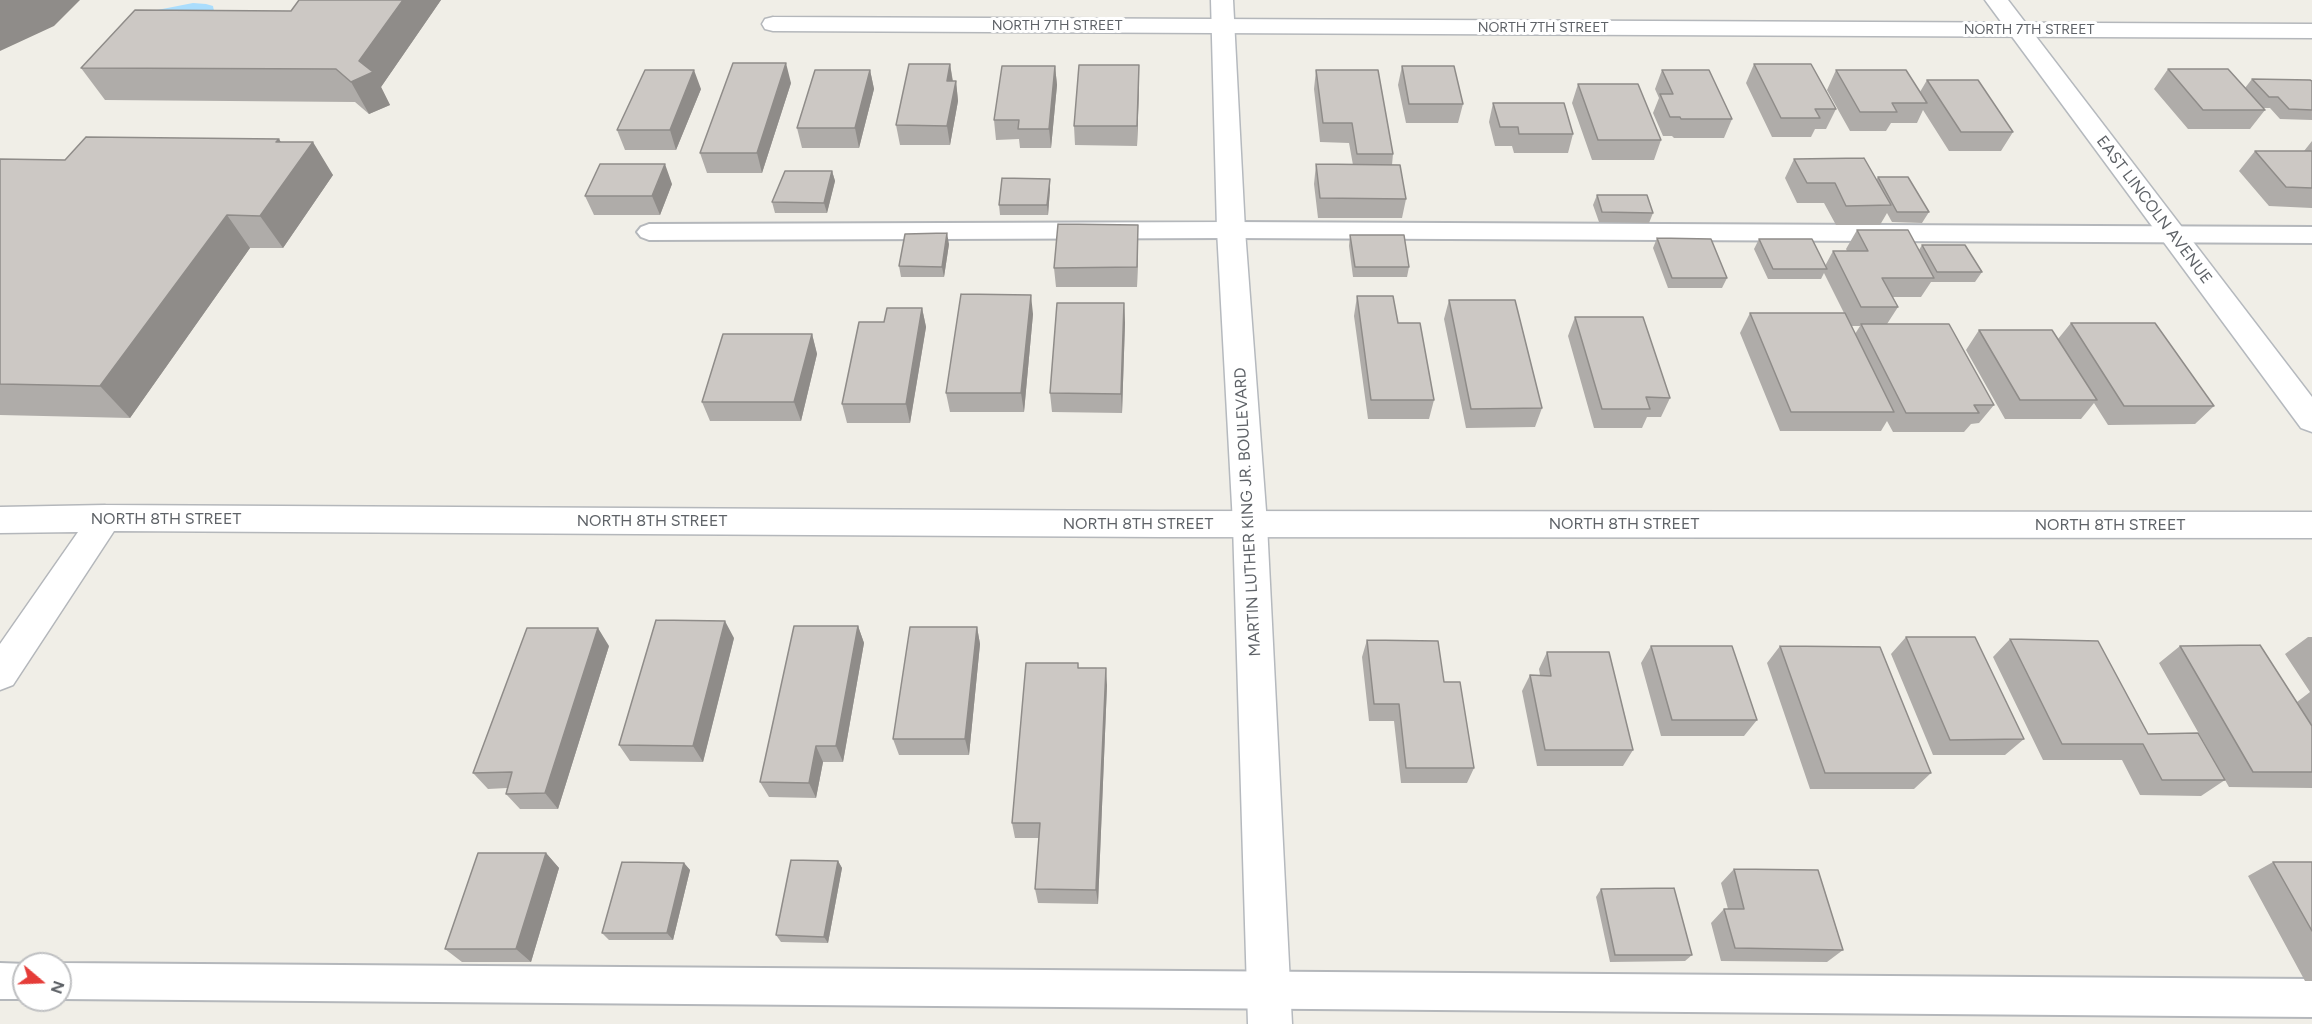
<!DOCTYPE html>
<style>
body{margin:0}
#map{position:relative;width:2312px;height:1024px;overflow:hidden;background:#f0eee7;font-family:Figtree,sans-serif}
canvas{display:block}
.north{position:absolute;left:12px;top:952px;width:60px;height:60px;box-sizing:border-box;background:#fff;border:2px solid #bfc0c2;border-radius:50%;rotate:109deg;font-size:16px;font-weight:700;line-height:24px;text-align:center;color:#5e6267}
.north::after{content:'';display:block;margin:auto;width:21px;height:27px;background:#e53c38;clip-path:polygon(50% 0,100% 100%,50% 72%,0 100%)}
</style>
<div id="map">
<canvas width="2312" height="1024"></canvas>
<div class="north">N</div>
</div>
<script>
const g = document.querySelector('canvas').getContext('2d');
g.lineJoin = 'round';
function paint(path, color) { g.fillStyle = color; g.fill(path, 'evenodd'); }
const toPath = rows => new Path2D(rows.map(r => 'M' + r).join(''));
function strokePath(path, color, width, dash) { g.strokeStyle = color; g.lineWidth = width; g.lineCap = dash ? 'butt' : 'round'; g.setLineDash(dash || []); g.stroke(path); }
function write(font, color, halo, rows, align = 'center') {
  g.font = font + ' Figtree,sans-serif'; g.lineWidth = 6; g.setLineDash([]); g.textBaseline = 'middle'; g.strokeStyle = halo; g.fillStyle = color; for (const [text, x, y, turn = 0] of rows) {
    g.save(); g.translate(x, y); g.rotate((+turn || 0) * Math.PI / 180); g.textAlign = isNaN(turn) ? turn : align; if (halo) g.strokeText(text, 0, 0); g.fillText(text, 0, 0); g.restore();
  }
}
const water = toPath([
 [193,3,206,4,213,6,214,11,147,12]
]);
const lane = toPath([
 [1231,222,2312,227,2312,243,1231,238,649,240,641,237,637,232,641,227,649,224,1231,222],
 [0,963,27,964,24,964,24,999,0,999,0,963],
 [60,963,2312,979,2312,1017,60,999,60,964,57,964,60,963]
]);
const street = toPath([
 [773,17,2312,24,2312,38,773,31,765,29,762,24,765,19,773,17],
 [105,505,1159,511,2312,512,2312,538,1159,537,114,531,13,685,0,690,0,644,78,532,0,533,0,507,105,505]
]);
const secondary = toPath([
 [1211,0,1233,0,1245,230,1267,524,1292,1024,1248,1024,1233,524,1217,230,1211,0],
 [1985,0,2008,0,2312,397,2312,432,2301,428,1985,0]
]);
const wall = toPath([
 [299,0,441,0,381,87,390,105,369,114,355,102,105,100,81,68,291,11],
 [950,64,953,81,956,81,958,101,950,145,900,145,896,125],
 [1754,64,1836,109,1826,129,1815,129,1811,137,1772,137,1746,83],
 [1055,66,1057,85,1051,148,1020,148,1019,139,996,140,994,120],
 [1402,66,1463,104,1458,123,1406,123,1398,85],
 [2168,69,2245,88,2252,79,2312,81,2312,120,2280,119,2270,108,2263,108,2265,110,2250,129,2188,129,2154,89],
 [870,70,874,89,859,148,802,148,797,128],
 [1316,70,1393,154,1392,165,1406,199,1402,218,1318,218,1314,184,1316,164,1353,165,1349,143,1320,142,1314,89],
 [1662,70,1732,119,1724,138,1674,138,1672,136,1663,136,1653,113,1659,98,1655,89],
 [1836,70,1920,92,1927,80,2013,132,2001,151,1949,151,1923,110,1917,123,1891,123,1886,131,1850,131,1827,90],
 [791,83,762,173,707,173,700,153],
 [1139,84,1137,146,1075,145,1074,126],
 [1578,84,1661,140,1654,160,1592,160,1572,103],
 [701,89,676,150,625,150,617,130],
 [1493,103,1573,134,1568,153,1514,153,1512,146,1495,146,1489,122],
 [2312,141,2312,208,2269,206,2239,171,2255,151,2304,151],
 [282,142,333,175,283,248,250,248,130,418,0,415,0,159,65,160],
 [1794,159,1876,180,1878,177,1929,212,1922,223,1892,222,1887,213,1880,225,1836,225,1824,203,1797,203,1785,178],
 [832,171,835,181,827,213,775,213,772,202],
 [1050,179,1050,189,1048,215,1000,215,999,205],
 [672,184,660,215,594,215,585,196],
 [1597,195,1653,213,1649,223,1599,222,1593,205],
 [1857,230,1919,250,1922,245,1982,272,1975,282,1931,282,1921,297,1893,297,1898,307,1887,324,1994,405,1979,423,1971,424,1964,432,1893,432,1887,421,1881,431,1780,431,1740,333,1750,313,1844,313,1824,273,1821,279,1768,279,1754,249,1759,239,1825,266,1833,251,1847,251,1846,249],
 [1851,326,1860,326,1855,334],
 [1350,235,1409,267,1407,277,1353,277,1349,246],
 [1657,238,1727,278,1722,288,1668,288,1653,248],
 [949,244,944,277,901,277,899,266],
 [1138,244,1137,287,1056,287,1054,268],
 [1357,296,1398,323,1434,400,1429,419,1368,419,1354,316],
 [1449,300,1542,408,1535,427,1466,428,1444,319],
 [1124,303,1125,323,1122,413,1052,412,1050,393],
 [922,308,926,327,910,423,847,423,842,404],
 [1033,314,1024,412,950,412,946,393],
 [1575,317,1670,398,1661,417,1647,417,1642,428,1594,428,1568,336],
 [2071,323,2214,406,2195,424,2108,425,2094,403,2081,419,2005,419,1966,350,1979,330,2058,339],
 [812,334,817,354,801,421,710,421,702,402],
 [858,626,864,643,843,762,823,762,816,798,769,797,760,782],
 [977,627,980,644,969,755,899,755,893,739],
 [1906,637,2024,739,2005,755,1933,755,1891,654],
 [2308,637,2312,637,2312,788,2229,787,2159,663,2180,646,2297,702,2310,692,2285,654],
 [734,638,703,762,630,761,619,745],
 [2010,639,2148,734,2225,780,2201,796,2140,795,2122,760,2043,760,1993,657],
 [1367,640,1444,682,1474,768,1467,783,1401,783,1394,721,1369,721,1362,657],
 [609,646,558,809,520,809,506,794,507,788,488,789,473,773],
 [1651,646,1757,720,1744,736,1661,736,1641,663],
 [1780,646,1931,773,1914,789,1810,789,1767,663],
 [1547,652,1633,750,1623,766,1537,766,1522,691,1530,675,1540,675,1539,669],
 [1079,668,1107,685,1098,904,1038,903,1035,889,1039,838,1015,838,1012,823],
 [546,853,559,868,531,962,462,962,445,949],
 [838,861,842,868,828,943,781,942,776,935],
 [2273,862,2312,862,2312,981,2305,981,2248,876],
 [684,863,690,870,673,940,609,940,602,933],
 [1734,869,1843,950,1827,962,1721,961,1711,923,1724,909,1728,909,1721,883],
 [1601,889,1692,955,1685,961,1610,962,1596,897]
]);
const shadedWall = toPath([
 [0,0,80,0,54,26,0,51],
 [403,0,441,0,381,87,390,105,369,114,351,82,359,61],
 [786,63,791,83,762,173,757,153],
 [950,64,953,84,947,81],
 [1139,65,1139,84,1137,146,1137,126],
 [1055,66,1057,85,1051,148,1049,129],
 [694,70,701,89,676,150,670,130],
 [870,70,874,89,859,148,855,128],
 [956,81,958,101,950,145,947,126],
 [279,139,296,165,313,142,333,175,283,248,260,216,276,142],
 [665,164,672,184,660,215,652,196],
 [832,171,835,181,827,213,824,203],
 [1050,179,1050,189,1048,215,1047,205],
 [227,215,250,248,130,418,100,386],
 [1138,225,1138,244,1137,287,1137,267],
 [947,233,949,244,944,277,942,267],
 [1031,295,1033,314,1024,412,1021,393],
 [1124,303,1125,323,1122,413,1121,394],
 [922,308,926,327,910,423,906,404],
 [812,334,817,354,801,421,794,402],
 [725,621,734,638,703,762,693,746],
 [858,626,864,643,843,762,836,746],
 [977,627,980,644,969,755,965,739],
 [598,628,609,646,558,809,545,793],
 [1106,668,1107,685,1098,904,1096,890],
 [816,746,823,762,816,798,809,783],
 [546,853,559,868,531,962,516,949],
 [838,861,842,868,828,943,824,937],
 [684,863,690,870,673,940,667,933]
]);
const building = toPath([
 [299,0,403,0,359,61,373,72,351,82,336,69,81,68,135,10,291,11,299,0],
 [733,63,786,63,757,153,700,153,733,63],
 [909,64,950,64,947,81,956,81,947,126,896,125,909,64],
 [1754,64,1811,64,1836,109,1815,109,1820,118,1781,118,1754,64],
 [1079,65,1139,65,1137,126,1074,126,1079,65],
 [1002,66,1055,66,1049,129,1018,129,1019,120,994,120,1002,66],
 [1402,66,1454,66,1463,104,1409,104,1402,66],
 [2168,69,2228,69,2265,110,2203,110,2168,69],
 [645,70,694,70,670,130,617,130,645,70],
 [815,70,870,70,855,128,797,128,815,70],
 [1316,70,1378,70,1393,154,1357,154,1352,123,1323,123,1316,70],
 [1662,70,1709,70,1732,119,1681,119,1680,117,1670,117,1660,94,1673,94,1662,70],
 [1836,70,1906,70,1927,103,1892,103,1897,112,1860,112,1836,70],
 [2252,79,2310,80,2312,81,2312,110,2289,109,2278,97,2269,97,2252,79],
 [1927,80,1978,80,2013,132,1961,132,1927,80],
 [1578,84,1638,84,1661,140,1598,140,1578,84],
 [1493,103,1564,103,1573,134,1519,134,1518,127,1500,127,1493,103],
 [86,137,279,139,276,142,313,142,260,216,227,215,100,386,0,384,0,159,65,160,86,137],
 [2255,151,2312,151,2312,188,2286,187,2255,151],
 [1864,158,1891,205,1846,206,1835,183,1807,183,1794,159,1864,158],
 [600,164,665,164,652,196,585,196,600,164],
 [1316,164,1400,165,1406,199,1320,198,1316,164],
 [785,171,832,171,824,203,772,202,785,171],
 [1878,177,1908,177,1929,212,1897,212,1878,177],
 [1002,178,1050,179,1047,205,999,205,1002,178],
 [1597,195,1647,195,1653,213,1602,212,1597,195],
 [1058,224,1138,225,1137,267,1054,268,1058,224],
 [1857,230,1908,230,1934,278,1882,278,1898,307,1861,307,1833,251,1868,251,1857,230],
 [947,233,942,267,899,266,905,234,947,233],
 [1350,235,1404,235,1409,267,1355,267,1350,235],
 [1657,238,1711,239,1727,278,1672,278,1657,238],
 [1759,239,1812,239,1827,269,1773,269,1759,239],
 [1922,245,1965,245,1982,272,1937,272,1922,245],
 [961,294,1031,295,1021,393,946,393,961,294],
 [1357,296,1393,296,1398,323,1420,323,1434,400,1371,400,1357,296],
 [1449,300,1515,300,1542,408,1471,409,1449,300],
 [1057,303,1124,303,1121,394,1050,393,1057,303],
 [887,308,922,308,906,404,842,404,859,322,884,322,887,308],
 [1750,313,1845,313,1894,412,1791,412,1750,313],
 [1575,317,1643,317,1670,398,1646,397,1650,409,1602,409,1575,317],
 [2071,323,2155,323,2214,406,2124,406,2071,323],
 [1861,324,1949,324,1994,405,1974,405,1979,413,1906,413,1861,324],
 [1979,330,2052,330,2097,400,2020,400,1979,330],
 [723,334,812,334,794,402,702,402,723,334],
 [656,620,725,621,693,746,619,745,656,620],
 [794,626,858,626,836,746,816,746,809,783,760,782,794,626],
 [910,627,977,627,965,739,893,739,910,627],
 [527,628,598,628,545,793,506,794,512,772,473,773,527,628],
 [1906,637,1975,637,2024,739,1950,740,1906,637],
 [2010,639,2098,641,2148,734,2198,733,2225,780,2162,780,2143,744,2062,744,2010,639],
 [1367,640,1438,641,1444,682,1460,682,1474,768,1406,768,1399,704,1374,704,1367,640],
 [2260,645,2312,726,2312,772,2253,772,2180,646,2260,645],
 [1651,646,1732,646,1757,720,1672,720,1651,646],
 [1780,646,1880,647,1931,773,1825,773,1780,646],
 [1547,652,1609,652,1633,750,1545,750,1530,675,1551,676,1547,652],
 [1026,663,1078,663,1078,668,1106,668,1096,890,1035,889,1040,823,1012,823,1026,663],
 [478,853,546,853,516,949,445,949,478,853],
 [791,860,838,861,824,937,776,935,791,860],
 [622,862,684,863,667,933,602,933,622,862],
 [2273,862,2312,862,2312,931,2273,862],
 [1734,869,1818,870,1843,950,1735,948,1724,909,1744,909,1734,869],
 [1674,888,1692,955,1615,955,1601,889,1674,888]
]);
const farStreetnames = [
 ["NORTH 7TH STREET",1057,26],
 ["NORTH 7TH STREET",1543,28],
 ["NORTH 7TH STREET",2029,30]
];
const streetNames = [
 ["EAST LINCOLN AVENUE",2154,210,53],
 ["MARTIN LUTHER KING JR. BOULEVARD",1248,512,-93],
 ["NORTH 8TH STREET",166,519],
 ["NORTH 8TH STREET",652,521],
 ["NORTH 8TH STREET",1138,524],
 ["NORTH 8TH STREET",1624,524],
 ["NORTH 8TH STREET",2110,525]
];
paint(water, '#aaddfd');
strokePath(lane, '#b4b7bb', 4);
strokePath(street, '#b4b7bb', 3);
strokePath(secondary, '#b5b9be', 3);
paint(lane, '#fff');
paint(street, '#fff');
paint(secondary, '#fff');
paint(wall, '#afaca9');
paint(shadedWall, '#8f8c89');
paint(building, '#ccc8c4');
strokePath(building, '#8f8c89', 1.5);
write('14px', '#5e6267', '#fff', farStreetnames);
write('16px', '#5e6267', '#fff', streetNames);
</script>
